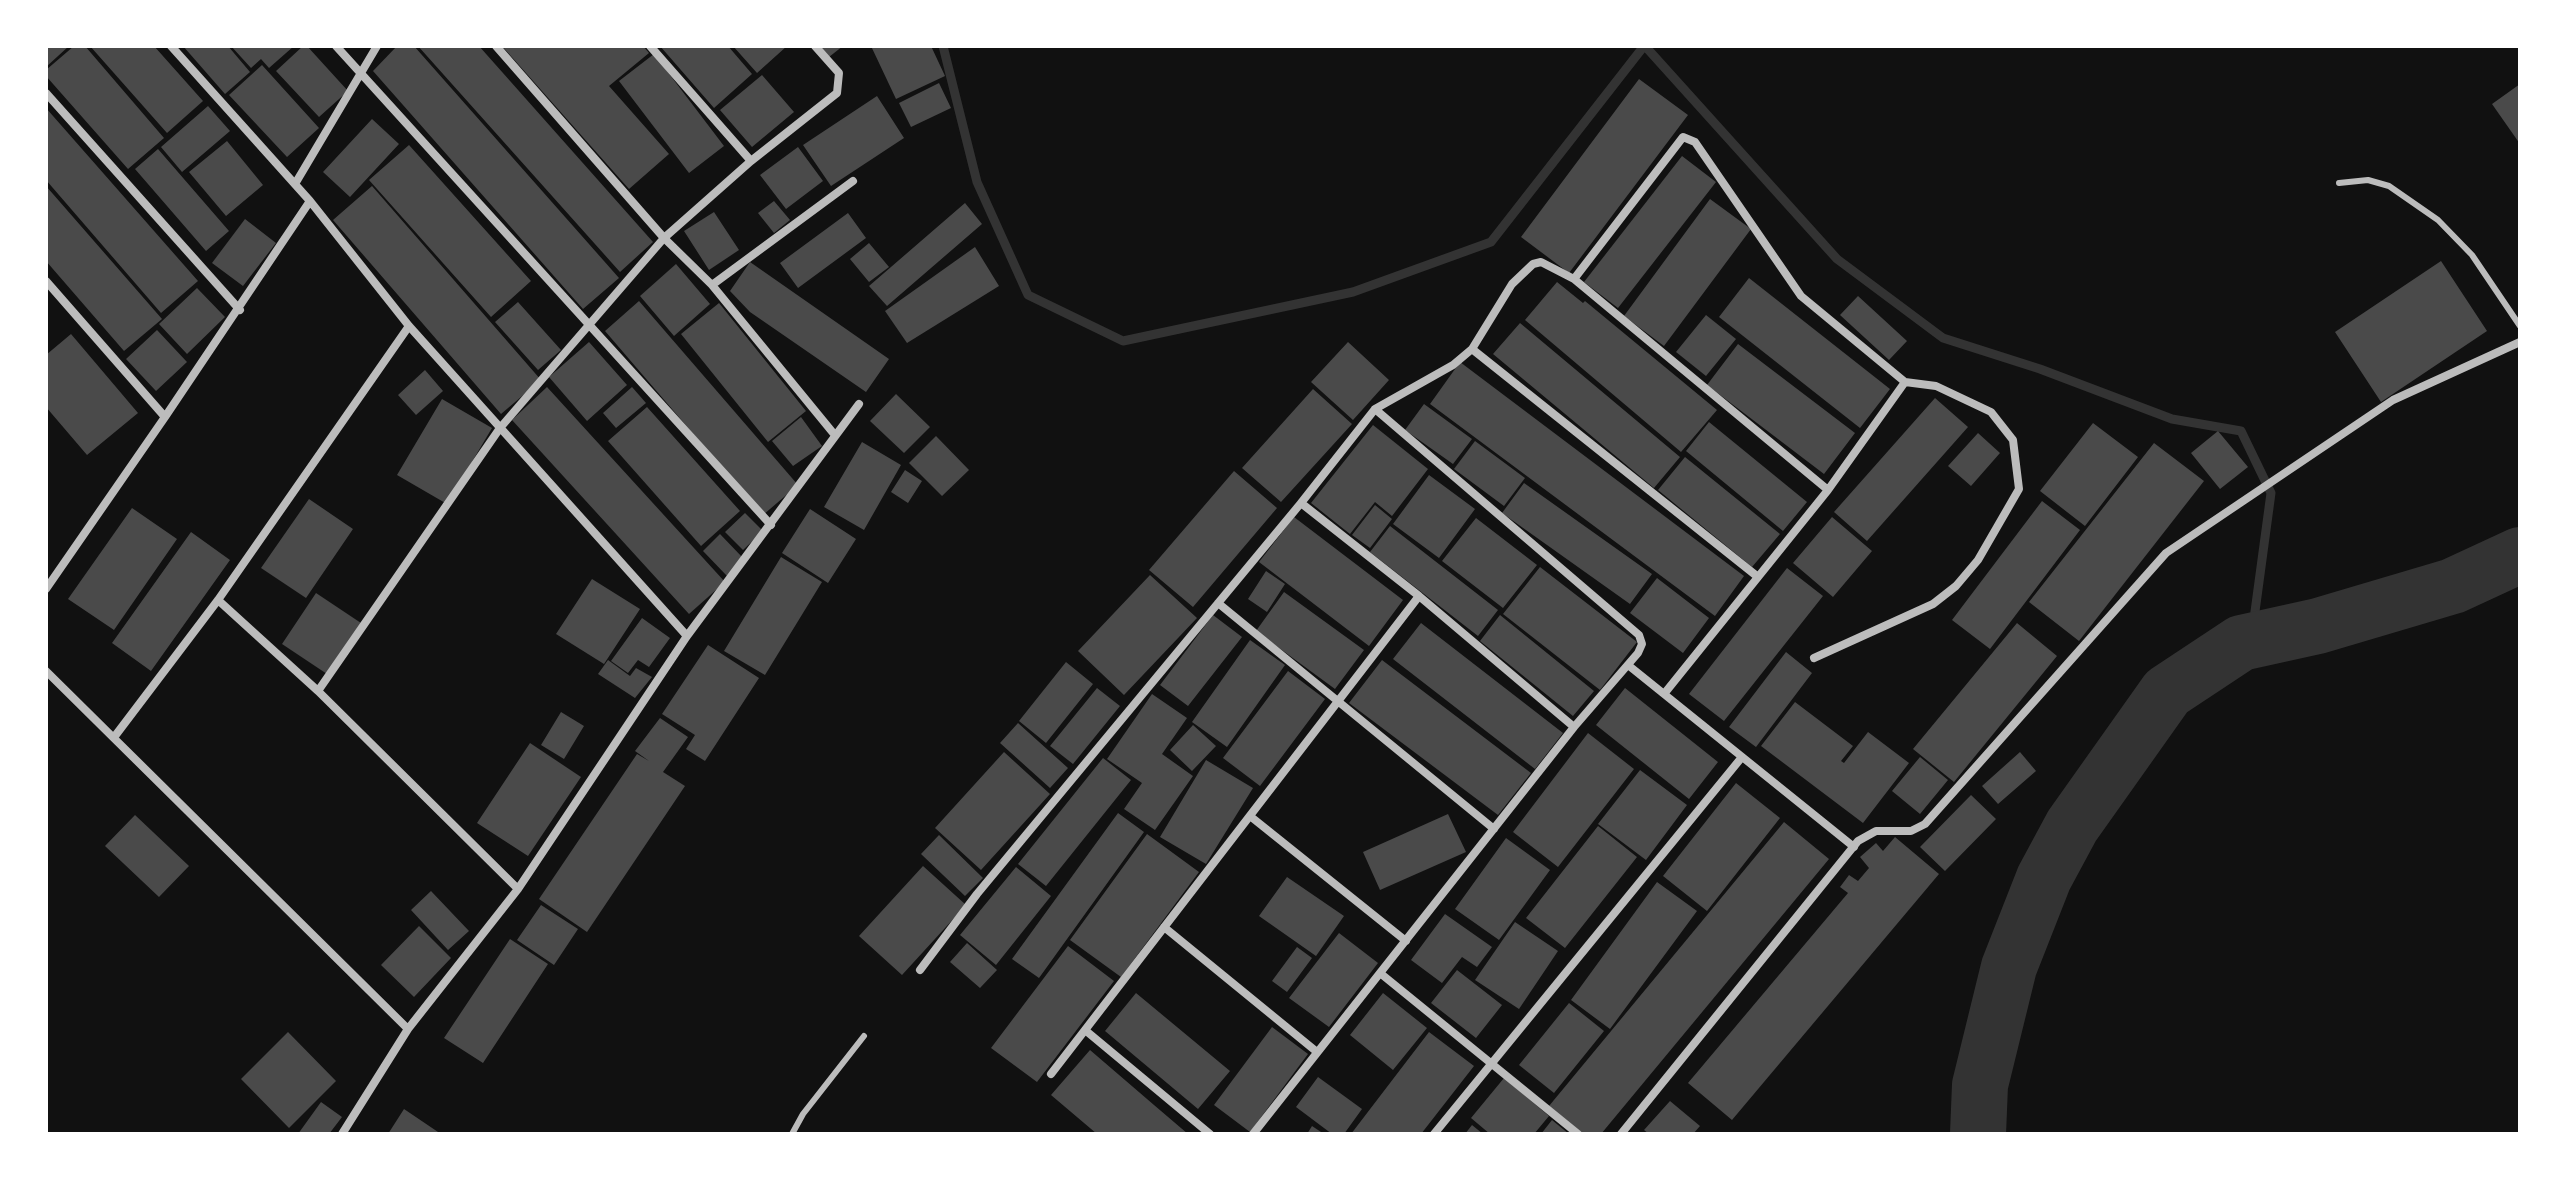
<!DOCTYPE html>
<style>
body{margin:0}
#map{position:relative;width:2566px;height:1180px;overflow:hidden;background:#111;font-family:"Varela Round",sans-serif}
canvas{display:block}
.frame{position:absolute;inset:0;border:48px solid #fff;pointer-events:none}
</style>
<div id="map">
<canvas width="2566" height="1180"></canvas>
<div class="frame"></div>
</div>
<script>
const g = document.querySelector('canvas').getContext('2d');
g.lineJoin = 'round';
const toPath = rows => new Path2D(rows.map(r => 'M' + r).join(''));
function strokePath(path, color, width, dash) { g.strokeStyle = color; g.lineWidth = width; g.lineCap = dash ? 'butt' : 'round'; g.setLineDash(dash || []); g.stroke(path); }
function paint(path, color) { g.fillStyle = color; g.fill(path, 'evenodd'); }
const stream = toPath([
 [943,46,977,182,1028,295,1123,341,1353,292,1491,242,1644,46],
 [1645,46,1837,259,1943,338,2040,369,2172,419,2241,431,2271,493,2251,641]
]);
const river = toPath([
 [1978,1134,1980,1085,2009,967,2044,878,2072,826,2167,692,2241,643,2318,626,2453,586,2520,555]
]);
const building = toPath([
 [46,46,69,46,46,67],
 [74,46,85,46,164,138,128,169,46,76,46,70],
 [90,46,154,46,203,101,167,133],
 [183,46,228,46,250,72,225,94],
 [231,46,294,46,269,68,261,59,251,68],
 [303,46,307,46,348,91,319,117,276,71],
 [397,46,414,46,619,278,583,309,373,71],
 [418,46,479,46,653,242,620,272],
 [502,46,643,46,649,53,609,86,669,154,629,189],
 [660,46,728,46,752,74,714,108],
 [733,46,787,46,757,73],
 [820,46,843,46,829,57],
 [871,46,931,46,945,76,896,99],
 [654,54,724,146,689,173,619,81],
 [262,65,319,128,287,157,229,95],
 [762,75,794,112,752,147,720,110],
 [1639,79,1688,115,1569,273,1521,237],
 [939,83,951,108,911,127,899,103],
 [2520,84,2520,144,2492,104],
 [877,96,904,138,831,186,803,145],
 [208,106,230,131,182,172,161,147],
 [46,108,198,281,161,313,46,180],
 [372,119,399,144,350,197,323,172],
 [227,141,263,185,226,216,189,172],
 [409,145,531,281,491,317,369,180],
 [798,147,823,181,786,209,760,175],
 [158,149,229,231,206,251,135,169],
 [1682,156,1716,182,1618,308,1584,282],
 [46,186,162,319,124,351,46,261],
 [372,186,541,380,501,414,333,220],
 [1710,199,1751,229,1664,346,1624,316],
 [774,201,790,220,774,233,758,213],
 [965,203,982,224,887,306,869,286],
 [714,212,739,250,709,270,684,231],
 [848,213,866,238,798,288,780,263],
 [245,219,276,243,243,286,212,263],
 [869,243,889,267,869,282,850,259],
 [975,247,999,286,907,343,885,311],
 [2441,261,2487,331,2381,402,2335,332],
 [750,262,889,359,866,392,750,312,730,291],
 [676,264,710,304,674,336,640,296],
 [1749,278,1890,389,1860,428,1719,317],
 [1557,282,1583,303,1585,301,1717,410,1681,452,1525,320],
 [197,288,225,317,187,354,159,324],
 [1858,296,1907,341,1889,360,1840,315],
 [639,301,798,485,763,515,605,331],
 [518,302,561,350,538,370,495,322],
 [719,303,806,411,768,442,681,334],
 [1706,315,1736,339,1706,376,1676,352],
 [1520,323,1680,457,1654,488,1493,354],
 [157,330,187,362,156,391,126,359],
 [71,334,138,413,87,455,46,407,46,355],
 [589,342,627,385,587,421,549,377],
 [1348,342,1389,380,1353,420,1311,382],
 [1738,344,1855,433,1824,474,1707,385],
 [1460,362,1744,576,1715,616,1430,404],
 [425,370,443,391,416,415,398,395],
 [547,387,725,582,689,614,512,420],
 [632,387,646,403,616,428,603,413],
 [1313,389,1352,424,1281,502,1242,468],
 [896,394,930,427,904,453,870,421],
 [1935,398,1968,427,1867,541,1834,512],
 [442,399,492,428,447,504,397,475],
 [1424,404,1472,439,1453,464,1405,430],
 [647,407,740,511,701,546,608,441],
 [801,417,822,446,793,466,772,441],
 [1709,422,1807,502,1783,531,1686,451],
 [2093,423,2138,457,2085,526,2040,491],
 [1373,425,1428,469,1392,516,1375,502,1350,534,1311,503],
 [2218,431,2248,467,2220,489,2191,453],
 [1978,433,2000,453,1971,486,1948,466],
 [936,436,969,470,942,496,909,463],
 [1475,441,1525,478,1504,506,1454,469],
 [862,442,901,465,864,530,824,507],
 [2154,443,2204,481,2079,641,2029,602],
 [1685,457,1780,534,1752,567,1658,490],
 [905,470,922,481,908,503,891,492],
 [1234,471,1277,508,1193,607,1149,570],
 [1429,475,1475,509,1439,558,1393,524],
 [1524,483,1652,574,1630,604,1502,513],
 [309,499,353,529,306,598,261,568],
 [2042,501,2080,530,1990,649,1952,620],
 [1375,505,1392,519,1370,548,1352,535],
 [132,508,177,539,114,630,68,599],
 [810,509,856,539,828,583,782,553],
 [745,513,763,531,743,550,725,532],
 [1294,517,1403,600,1369,646,1259,562],
 [1832,517,1872,551,1833,597,1793,563],
 [1476,518,1537,565,1503,608,1442,561],
 [1390,526,1498,610,1478,636,1370,552],
 [191,532,230,560,151,671,112,643],
 [720,534,743,558,727,576,703,551],
 [781,557,822,582,765,675,724,651],
 [1540,567,1637,642,1600,690,1503,614],
 [1787,568,1823,596,1724,721,1689,694],
 [1266,571,1285,584,1267,612,1248,599],
 [1150,575,1197,618,1124,695,1078,651],
 [1657,578,1709,618,1683,653,1630,613],
 [592,579,640,609,604,664,556,634],
 [1284,592,1364,650,1335,689,1256,631],
 [316,593,361,623,327,674,282,644],
 [1213,615,1242,637,1188,706,1160,685],
 [1500,615,1594,691,1573,716,1480,641],
 [642,618,670,638,649,667,638,660,628,673,611,661],
 [1421,623,1563,733,1535,769,1393,659],
 [2017,623,2057,656,1954,782,1913,749],
 [1250,640,1285,665,1227,747,1192,722],
 [708,645,759,678,705,761,686,749,695,735,662,714],
 [1786,652,1812,673,1756,747,1729,727],
 [608,660,630,676,636,668,652,677,635,698,598,674],
 [1382,660,1531,773,1498,815,1349,703],
 [1066,662,1093,684,1046,743,1019,721],
 [1288,671,1325,699,1260,786,1223,758],
 [1097,688,1120,706,1073,764,1050,746],
 [1625,688,1718,762,1689,799,1596,725],
 [1152,694,1187,718,1162,754,1193,776,1155,830,1124,809,1142,783,1107,759],
 [1795,702,1853,746,1841,761,1844,763,1868,732,1909,763,1863,823,1761,746],
 [561,712,584,726,564,759,541,745],
 [660,718,688,737,663,772,685,786,587,932,539,899,637,754,649,761,635,751],
 [1018,723,1068,768,1050,788,1000,743],
 [1193,725,1216,746,1192,771,1170,750],
 [1588,733,1634,769,1558,867,1513,832],
 [530,743,581,777,528,856,477,823],
 [1004,752,1050,794,981,870,935,828],
 [2020,752,2036,771,1998,804,1982,786],
 [1920,757,1948,780,1920,814,1892,791],
 [1103,758,1131,780,1046,886,1018,864],
 [1206,760,1253,788,1206,864,1160,837],
 [1640,770,1687,805,1646,860,1598,824],
 [1736,783,1780,818,1707,911,1663,876],
 [1971,795,1996,819,1945,871,1920,847],
 [1118,813,1144,832,1039,978,1012,959],
 [1448,814,1466,852,1380,890,1363,852],
 [135,815,189,866,159,897,105,846],
 [1784,822,1829,859,1601,1134,1583,1134,1549,1106],
 [1598,826,1637,857,1565,948,1526,918],
 [1147,834,1199,872,1121,977,1070,940],
 [939,835,983,878,965,896,921,854],
 [1895,837,1939,874,1732,1120,1688,1083,1848,893,1840,887,1849,875,1858,881,1869,868,1860,857,1876,843,1883,851],
 [1506,838,1550,870,1499,940,1455,909],
 [923,866,966,905,902,975,859,936],
 [1016,867,1051,896,996,965,960,935],
 [1287,877,1344,916,1316,956,1259,916],
 [1657,882,1697,911,1610,1029,1571,1000],
 [431,891,469,931,448,950,411,910],
 [541,905,578,929,554,965,517,940],
 [1445,914,1492,947,1477,967,1462,957,1442,983,1411,960],
 [1515,922,1558,951,1519,1009,1475,980],
 [419,926,451,958,414,997,381,965],
 [1339,933,1378,963,1329,1027,1289,998],
 [510,939,548,964,483,1063,444,1038],
 [967,943,997,970,980,988,950,962],
 [1068,946,1114,981,1037,1082,991,1048],
 [1297,947,1312,958,1287,992,1272,981],
 [1457,970,1502,1005,1476,1038,1431,1003],
 [1136,993,1230,1071,1198,1109,1105,1031],
 [1383,993,1427,1028,1393,1070,1350,1035],
 [1569,1003,1604,1031,1554,1093,1519,1065],
 [1272,1027,1308,1054,1250,1132,1214,1105],
 [288,1032,336,1081,289,1128,241,1079],
 [1429,1032,1474,1066,1421,1134,1351,1134],
 [1090,1050,1154,1105,1188,1134,1097,1134,1051,1095],
 [1318,1077,1362,1109,1344,1134,1332,1134,1296,1107],
 [1504,1078,1549,1116,1534,1134,1490,1134,1471,1118],
 [1670,1101,1700,1126,1693,1134,1649,1134,1644,1130],
 [321,1102,342,1117,329,1134,298,1134],
 [404,1109,441,1134,388,1134],
 [1552,1120,1569,1134,1541,1134],
 [1472,1125,1483,1134,1465,1134],
 [1312,1126,1324,1134,1307,1134]
]);
const service = toPath([
 [2339,183,2368,180,2389,186,2438,220,2472,255,2520,326],
 [792,1134,803,1114,864,1036]
]);
const minor = toPath([
 [336,46,771,525],
 [496,46,664,238,712,285,834,434],
 [650,46,751,161],
 [46,93,240,310],
 [295,184,377,46],
 [310,201,409,326,687,636],
 [46,281,165,417,46,589],
 [712,285,853,181],
 [1472,349,1512,284,1533,264,1541,262,1574,279],
 [1375,409,1453,365,1472,349,1758,577],
 [165,417,310,201,171,46],
 [1301,503,1375,409,1639,635,1642,644,1638,653,1574,727],
 [218,600,318,691,500,428,664,238,751,161,837,93,839,73,815,46],
 [1218,603,1494,829],
 [1814,658,1933,604,1956,586,1978,560,2019,489,2013,440,1991,412,1936,386,1905,382],
 [1628,665,1854,847],
 [46,671,408,1029,342,1134],
 [318,691,518,889],
 [1664,694,1828,490,1905,382,1801,296,1695,142,1683,137,1574,279,1828,490],
 [115,736,218,600,409,326],
 [1250,816,1406,941],
 [1164,927,1317,1052],
 [920,970,977,894,1301,503,1419,596,1574,727,1253,1134],
 [1380,973,1578,1134],
 [408,1029,518,889,687,636,859,404],
 [1051,1074,1085,1030],
 [1210,1134,1085,1030,1419,596],
 [1434,1134,1742,757],
 [1621,1134,1858,841,1876,831,1911,831,1925,824,2166,553,2393,400,2520,342]
]);
strokePath(stream, '#333', 9);
strokePath(river, '#333', 56);
paint(building, '#4a4a4a');
strokePath(service, '#bcbcbc', 6);
strokePath(minor, '#bcbcbc', 8);
</script>
